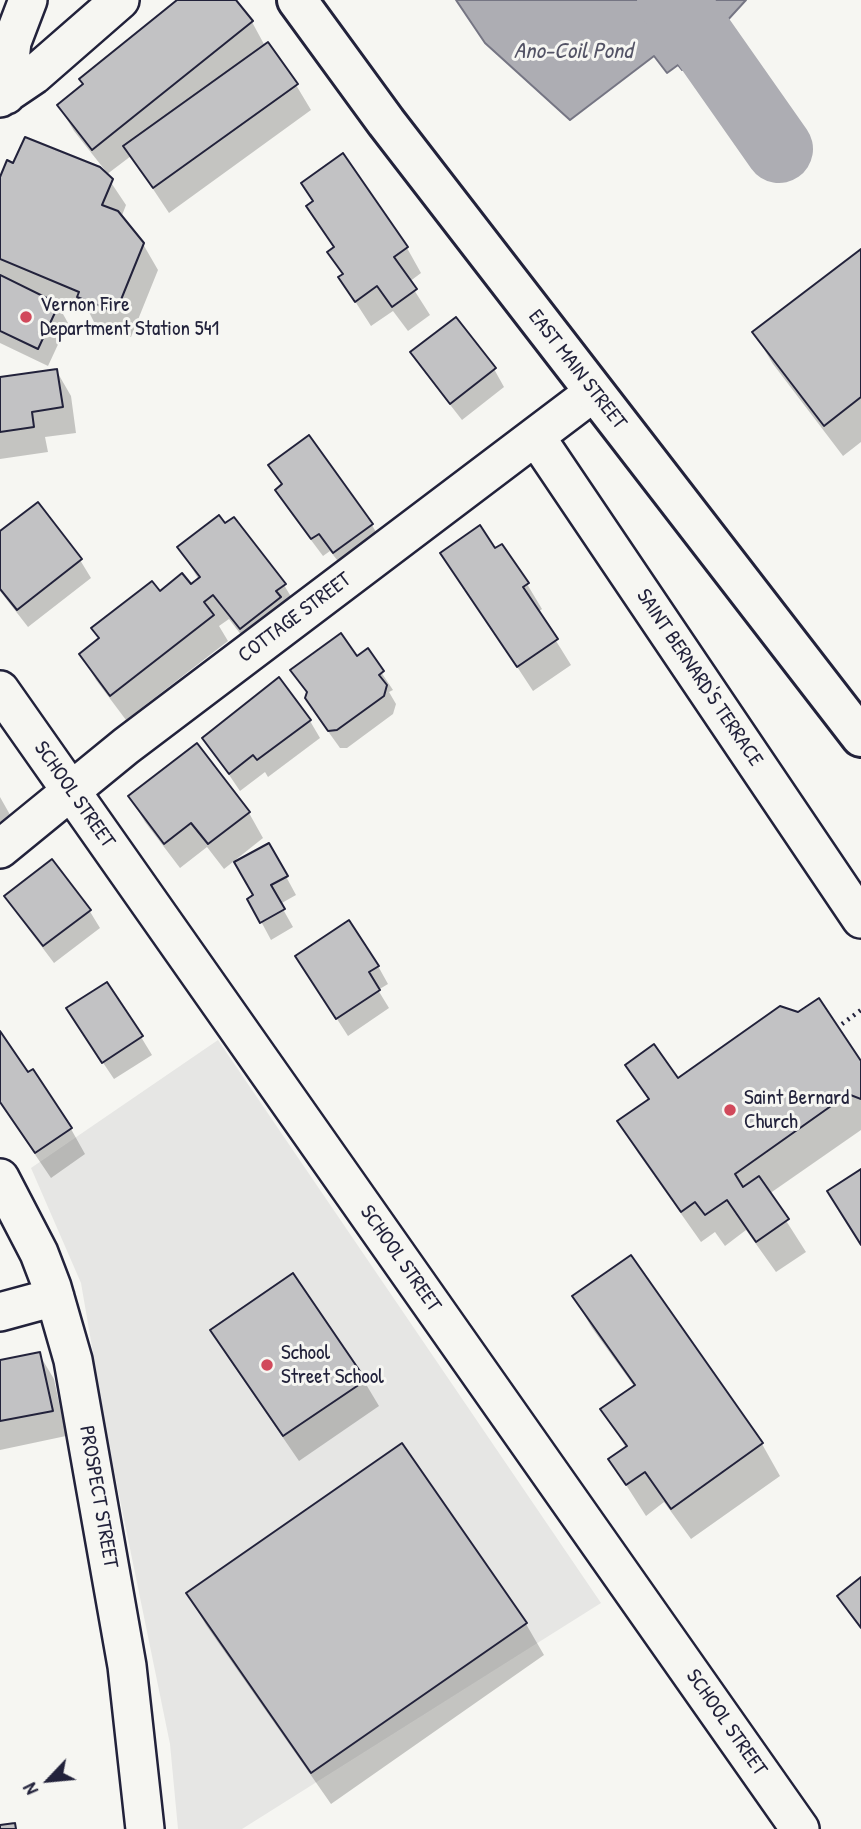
<!DOCTYPE html>
<style>
body{margin:0}
#map{position:relative;width:861px;height:1829px;overflow:hidden;background:#f6f6f2;font-family:"Patrick Hand",sans-serif}
canvas{display:block}
.north{position:absolute;left:14px;top:1745px;width:70px;height:70px;-webkit-text-stroke:5px #f6f6f2;paint-order:stroke;rotate:244deg;font-size:19px;font-weight:700;line-height:28px;text-align:center;color:#22223b}
.north::after{content:'';display:block;margin:auto;width:24px;height:32px;background:#22223b;clip-path:polygon(50% 0,100% 100%,50% 72%,0 100%)}
</style>
<div id="map">
<canvas width="861" height="1829"></canvas>
<div class="north">N</div>
</div>
<script>
const g = document.querySelector('canvas').getContext('2d');
g.lineJoin = 'round';
function paint(path, color) { g.fillStyle = color; g.fill(path, 'evenodd'); }
const toPath = rows => new Path2D(rows.map(r => 'M' + r).join(''));
function strokePath(path, color, width, dash) { g.strokeStyle = color; g.lineWidth = width; g.lineCap = dash ? 'butt' : 'round'; g.setLineDash(dash || []); g.stroke(path); }
function write(font, color, halo, rows, align = 'center') {
  g.font = font + ' "Patrick Hand",sans-serif'; g.lineWidth = 6; g.setLineDash([]); g.textBaseline = 'middle'; g.strokeStyle = halo; g.fillStyle = color; for (const [text, x, y, turn = 0] of rows) {
    g.save(); g.translate(x, y); g.rotate((+turn || 0) * Math.PI / 180); g.textAlign = isNaN(turn) ? turn : align; if (halo) g.strokeText(text, 0, 0); g.fillText(text, 0, 0); g.restore();
  }
}
const built = toPath([
 [218,1040,601,1603,242,1829,178,1829,170,1744,109,1446,81,1283,31,1168]
]);
const water = toPath([
 [456,0,746,0,682,70,678,65,667,73,654,56,570,120,485,43,456,0]
]);
const shadow = toPath([
 [180,0,234,0,252,22,265,46,296,85,311,110,169,213,131,156,106,175,126,205,121,218,143,244,158,270,131,337,94,322,90,314,49,297,47,300,58,305,68,323,48,366,0,343,0,182,108,174,74,131,59,106],
 [308,207,407,248,421,273,409,282,430,315,408,331,393,311,371,326,340,278,343,276,329,252,334,248],
 [861,251,861,442,843,456,773,364,754,333],
 [455,319,494,369,504,387,462,420,423,370,413,353],
 [56,370,71,396,76,433,45,437,48,452,0,459,0,379],
 [308,437,372,525,382,543,345,570,330,551,323,556,287,508,277,490,283,486,270,465],
 [0,533,80,560,91,578,28,627,0,591],
 [180,548,284,585,299,610,255,653,229,619,219,626,228,641,126,720,96,680,81,654,159,593,191,587,199,580],
 [495,551,527,584,542,609,538,612,571,665,533,691,442,553],
 [367,651,393,690,389,692,396,704,393,714,347,748,340,748,317,716,307,698,308,695,293,670,357,658],
 [310,721,320,738,268,777,265,772,240,791,204,738],
 [0,797,13,820,0,829],
 [130,797,249,813,263,838,224,869,207,847,180,868,145,822],
 [269,845,296,895,280,904,293,927,271,940,249,899,255,896],
 [7,897,89,910,100,928,54,963,17,914],
 [378,966,388,984,378,990,389,1008,348,1036,308,974],
 [79,1027,141,1037,152,1055,114,1079],
 [0,1030,7,1044,71,1129,85,1154,51,1178,0,1103],
 [861,1063,861,1130,769,1194,806,1252,776,1272,746,1230,725,1246,715,1232,701,1242,638,1153,619,1121,649,1101,627,1065,678,1081],
 [630,1257,762,1444,780,1476,691,1539,664,1502,646,1516,610,1460,626,1448,603,1409,634,1386,592,1328,574,1297],
 [213,1331,364,1381,379,1406,299,1461,227,1356],
 [39,1354,54,1379,66,1436,0,1450,0,1362],
 [188,1594,526,1624,544,1655,331,1804,206,1625]
]);
const river = toPath([
 [671,0,692,25,779,149]
]);
const building = toPath([
 [177,0,236,0,253,21,92,150,57,105,83,84,79,79,177,0],
 [268,42,298,84,153,188,123,146,268,42],
 [25,137,100,167,113,179,102,205,118,211,144,243,116,312,77,297,79,292,0,259,0,177,7,160,13,163,25,137],
 [343,153,408,247,394,257,417,289,392,307,377,286,355,302,338,277,343,274,327,252,334,247,306,206,313,201,301,183,343,153],
 [861,249,861,397,824,426,752,332,861,249],
 [0,275,59,304,38,349,0,331,0,275],
 [456,317,496,368,450,404,410,352,456,317],
 [57,369,63,407,32,412,34,427,0,432,0,377,57,369],
 [309,435,373,524,333,553,319,534,311,539,275,490,282,484,268,465,309,435],
 [38,502,82,559,17,610,0,589,0,531,38,502],
 [219,515,225,523,234,517,286,584,276,591,281,597,240,629,213,595,204,602,214,615,110,696,79,654,99,638,91,628,152,581,160,591,182,573,191,584,200,577,177,547,219,515],
 [480,525,495,548,502,544,529,583,523,587,558,639,517,667,440,553,480,525],
 [341,633,357,656,368,648,384,671,379,675,387,685,384,696,337,730,328,731,305,698,307,692,290,670,341,633],
 [279,677,311,720,257,760,253,755,229,774,202,738,279,677],
 [197,743,250,812,208,844,191,823,164,844,128,796,197,743],
 [269,843,288,876,271,885,285,909,260,923,247,899,253,895,234,862,269,843],
 [52,859,91,910,43,946,4,896,52,859],
 [349,920,379,966,369,972,380,990,336,1019,295,956,349,920],
 [107,982,143,1036,102,1063,66,1008,107,982],
 [819,998,861,1061,861,1099,848,1094,735,1174,743,1187,759,1176,789,1219,756,1242,727,1200,705,1215,695,1202,681,1212,617,1121,649,1099,625,1065,654,1044,678,1078,780,1006,798,1012,819,998],
 [0,1031,28,1072,33,1069,72,1128,35,1153,0,1102,0,1031],
 [861,1169,861,1245,827,1191,861,1169],
 [631,1255,763,1443,671,1509,645,1472,626,1485,608,1459,627,1446,600,1409,635,1385,572,1296,631,1255],
 [293,1273,366,1380,283,1436,210,1330,293,1273],
 [40,1352,53,1411,0,1421,0,1360,40,1352],
 [402,1443,527,1623,311,1773,186,1593,402,1443],
 [861,1577,861,1628,837,1596,861,1577],
 [15,1823,16,1829,0,1829,0,1825,15,1823]
]);
const path = toPath([
 [842,1024,861,1010]
]);
const minor = toPath([
 [6,95,12,42,28,0],
 [0,98,34,75,120,0],
 [536,437,861,919],
 [0,690,800,1829],
 [0,849,126,746,594,392],
 [0,1178,39,1253,52,1287,73,1360,127,1666,145,1829],
 [0,1312,55,1297]
]);
const secondary = toPath([
 [297,0,386,122,861,737]
]);
const markers = [
 [26,317,7,"#d1495b"],
 [730,1110,7,"#d1495b"],
 [267,1365,7,"#d1495b"]
];
const poiNames = [
 ["Vernon Fire",40,305],
 ["Department Station 541",40,329],
 ["Saint Bernard",744,1098],
 ["Church",744,1122],
 ["School",281,1353],
 ["Street School",281,1377]
];
const streetNames = [
 ["EAST MAIN STREET",577,370,52],
 ["COTTAGE STREET",295,618,-37],
 ["SAINT BERNARD'S TERRACE",699,678,56],
 ["SCHOOL STREET",74,795,55],
 ["SCHOOL STREET",400,1259,55],
 ["PROSPECT STREET",98,1497,80],
 ["SCHOOL STREET",726,1723,55]
];
const waterNames = [
 ["Ano-Coil Pond",573,52]
];
paint(built, '#e6e6e4');
paint(water, '#adadb3');
strokePath(water, '#757583', 2);
paint(shadow, '#0003');
strokePath(river, '#adadb3', 68);
paint(building, '#c2c2c4');
strokePath(building, '#22223b', 2);
strokePath(minor, '#22223b', 42);
strokePath(secondary, '#22223b', 44);
strokePath(path, '#22223b', 4.5, [2, 5]);
strokePath(minor, '#f6f6f2', 37);
strokePath(secondary, '#f6f6f2', 38);
for (const [x, y, r, color] of markers) { const dot = new Path2D(); dot.arc(x, y, r, 0, 2 * Math.PI); g.fillStyle = color; g.fill(dot); strokePath(dot, '#f6f6f2', 2.5); }
write('21px', '#22223b', '#f6f6f2', poiNames, 'left');
write('21px', '#22223b', '#f6f6f2', streetNames);
write('italic 23px', '#535365', '#f6f6f2', waterNames);
</script>
